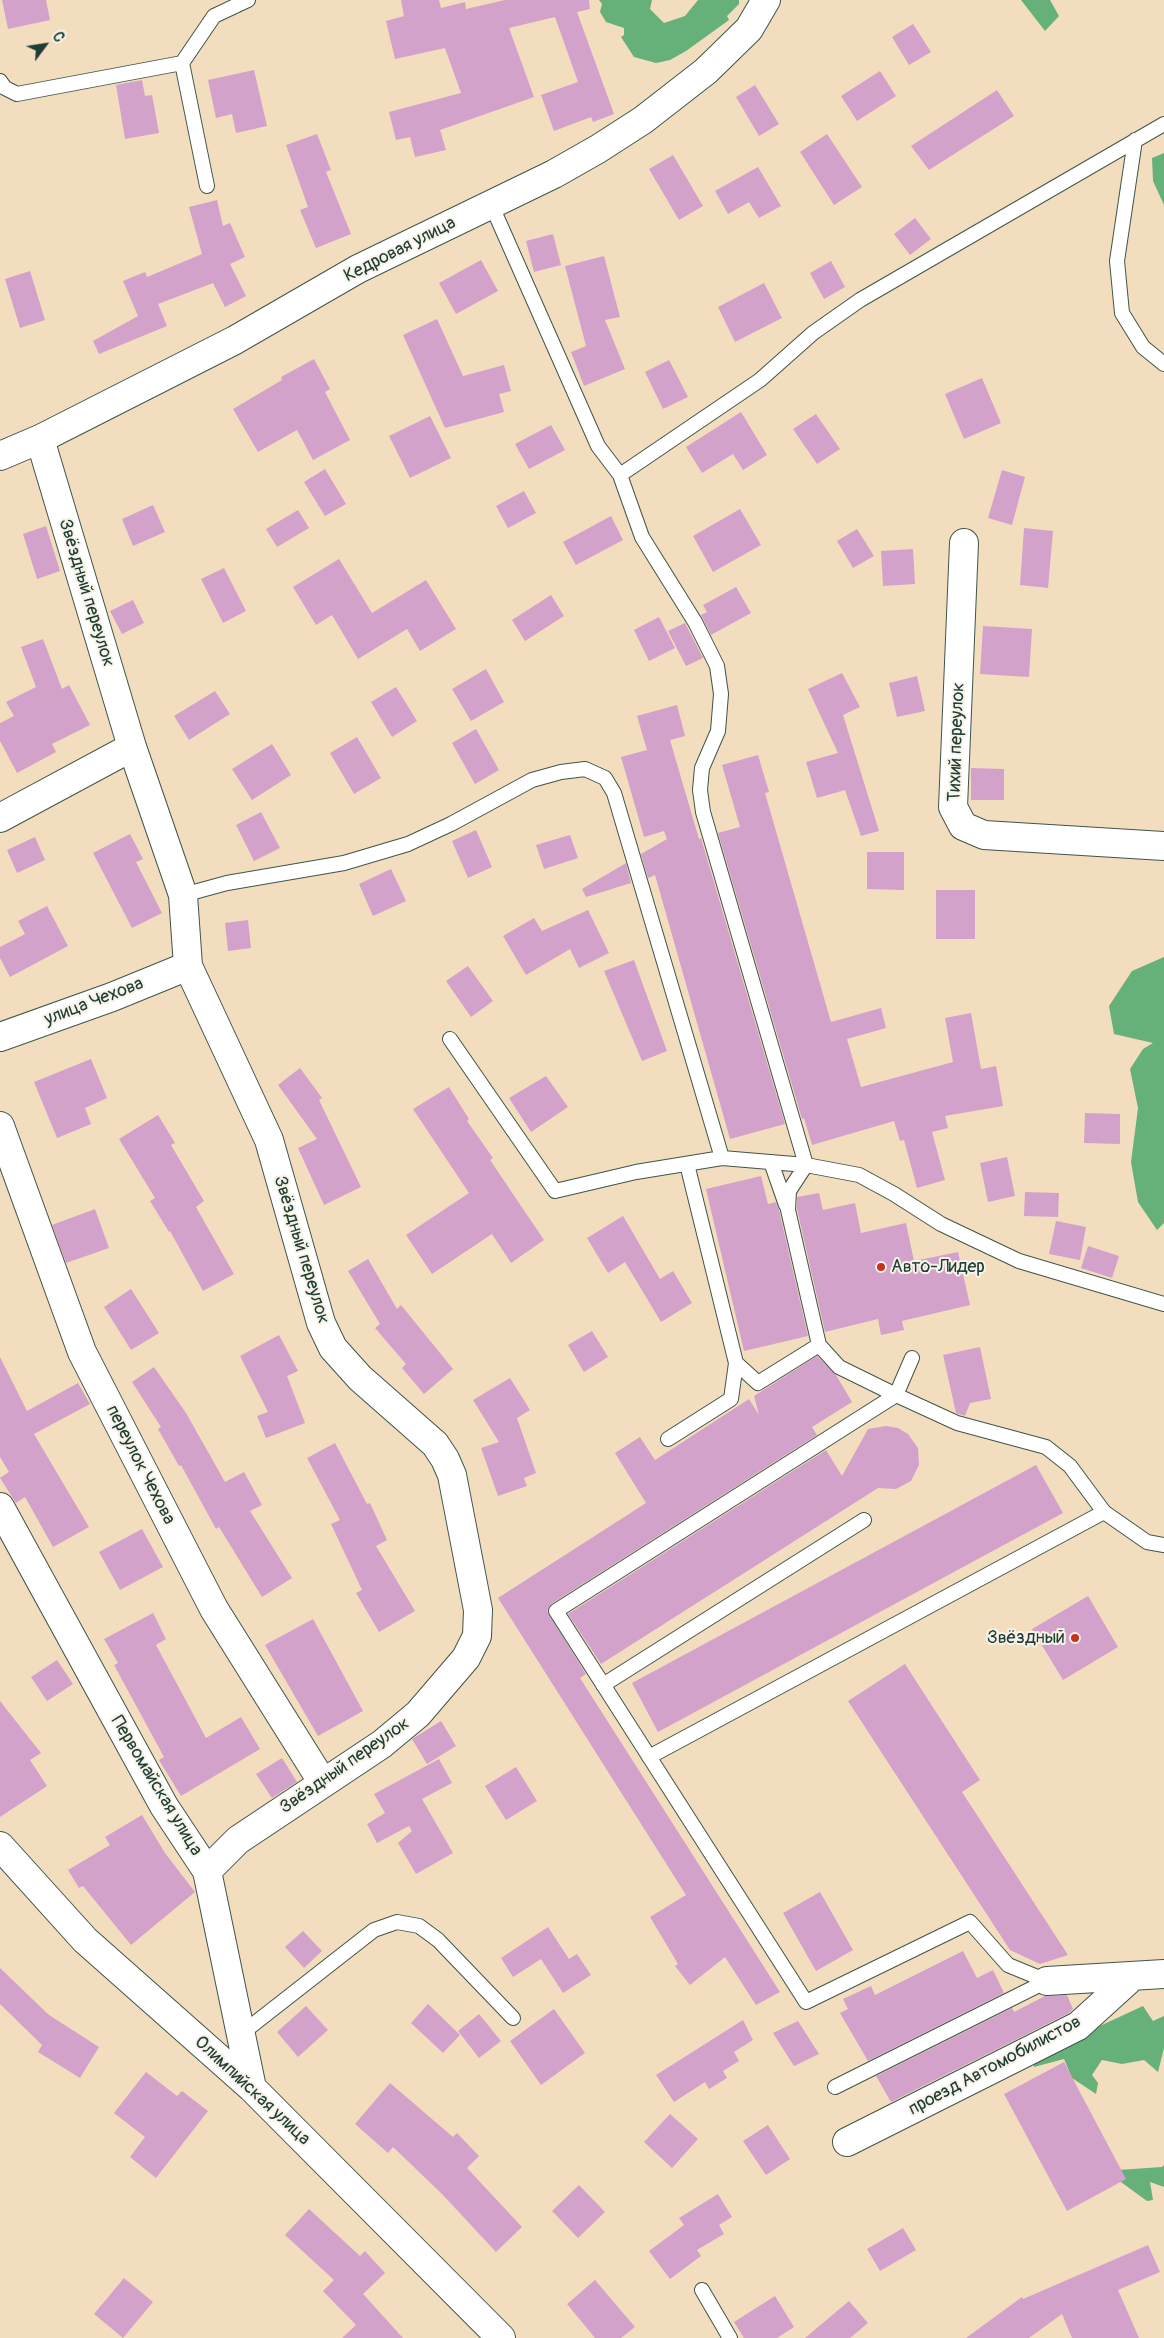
<!DOCTYPE html>
<meta charset="utf-8">
<style>
body{margin:0}
#map{position:relative;width:1164px;height:2338px;overflow:hidden;background:#f3ddbf;font-family:Pangolin,sans-serif}
canvas{display:block}
.north{position:absolute;left:20px;top:20px;width:50px;height:50px;-webkit-text-stroke:4px #f7f3e8;paint-order:stroke;rotate:59deg;font-size:14px;font-weight:700;line-height:20px;text-align:center;color:#1f3d34}
.north::after{content:'';display:block;margin:auto;width:18px;height:22px;background:#1f3d34;clip-path:polygon(50% 0,100% 100%,50% 72%,0 100%)}
</style>
<div id="map">
<canvas width="1164" height="2338"></canvas>
<div class="north">С</div>
</div>
<script>
const g = document.querySelector('canvas').getContext('2d');
g.lineJoin = 'round';
function paint(path, color) { g.fillStyle = color; g.fill(path, 'evenodd'); }
const toPath = rows => new Path2D(rows.map(r => 'M' + r).join(''));
function strokePath(path, color, width, dash) { g.strokeStyle = color; g.lineWidth = width; g.lineCap = dash ? 'butt' : 'round'; g.setLineDash(dash || []); g.stroke(path); }
function write(font, color, halo, rows, align = 'center') {
  g.font = font + ' Pangolin,sans-serif'; g.lineWidth = 4; g.setLineDash([]); g.textBaseline = 'middle'; g.strokeStyle = halo; g.fillStyle = color; for (const [text, x, y, turn = 0] of rows) {
    g.save(); g.translate(x, y); g.rotate((+turn || 0) * Math.PI / 180); g.textAlign = isNaN(turn) ? turn : align; if (halo) g.strokeText(text, 0, 0); g.fillText(text, 0, 0); g.restore();
  }
}
const forest = toPath([
 [599,0,652,0,650,9,664,23,685,16,698,0,739,0,739,4,727,16,729,20,686,51,670,60,656,63,634,57,621,37,624,35,624,28,606,22,600,12,602,4],
 [1021,0,1050,0,1059,16,1045,31],
 [1164,153,1164,205,1153,181,1152,158],
 [1164,957,1164,1223,1157,1230,1138,1202,1131,1162,1138,1108,1130,1069,1143,1049,1153,1043,1114,1034,1109,1006,1132,971],
 [1143,2006,1153,2021,1164,2016,1164,2048,1158,2072,1144,2060,1122,2064,1102,2060,1092,2075,1098,2083,1096,2094,1072,2078,1064,2059,1034,2067,1033,2057],
 [1164,2165,1164,2187,1150,2182,1153,2200,1147,2201,1114,2177,1118,2170,1162,2167]
]);
const building = toPath([
 [2,0,46,0,50,20,8,29],
 [401,0,439,0,441,8,465,2,466,9,505,0,589,0,590,9,577,12,614,114,593,122,591,117,554,131,541,95,578,82,555,17,509,28,534,97,440,130,446,150,415,157,410,137,396,140,389,112,461,93,445,48,395,59,386,21,404,16],
 [913,24,931,52,909,65,892,37],
 [254,70,267,126,236,133,232,114,216,118,208,80],
 [880,71,896,96,857,121,841,96],
 [142,80,145,96,152,95,159,133,125,139,116,85],
 [755,85,779,124,759,136,736,97],
 [997,90,1014,116,929,170,911,146],
 [317,134,331,170,326,172,351,234,316,248,300,210,308,207,286,145],
 [827,134,862,187,834,205,800,152],
 [673,155,703,206,679,220,649,169],
 [758,167,781,206,759,218,749,202,728,214,715,191],
 [217,200,223,226,230,223,245,257,230,264,246,296,225,307,213,283,158,304,167,326,99,354,93,341,138,316,123,281,145,272,147,277,202,254,189,207],
 [915,218,931,239,910,255,894,234],
 [553,234,561,265,534,272,526,241],
 [604,256,620,317,605,320,625,369,584,386,571,352,586,346,565,266],
 [481,260,498,291,456,314,439,283],
 [831,261,845,287,824,299,810,273],
 [30,271,45,320,20,328,5,279],
 [764,283,782,318,735,342,718,307],
 [437,319,463,376,504,365,511,391,499,394,504,412,445,428,403,335],
 [314,359,330,389,325,392,350,440,313,460,297,430,258,452,233,409,282,380,281,377],
 [669,360,688,397,663,409,645,372],
 [982,378,1001,423,964,439,945,394],
 [741,412,767,455,743,470,733,454,702,473,686,447],
 [816,414,840,449,817,464,793,429],
 [430,416,451,458,410,478,389,436],
 [551,425,565,450,529,469,515,444],
 [325,469,346,504,325,516,304,482],
 [1002,470,1025,477,1012,525,988,518],
 [524,491,536,513,508,528,496,506],
 [153,505,165,532,133,546,122,519],
 [740,509,761,545,713,572,693,536],
 [298,510,309,528,277,547,266,529],
 [611,516,623,540,576,565,563,542],
 [46,526,60,571,37,579,23,534],
 [1024,528,1053,531,1048,588,1020,585],
 [857,529,874,556,853,568,837,541],
 [913,549,915,584,883,586,881,551],
 [339,559,372,613,426,580,456,629,420,651,407,629,358,659,332,615,316,625,293,587],
 [224,568,246,611,223,623,201,579],
 [736,587,751,613,711,635,701,615,707,612,703,605],
 [551,595,564,616,525,641,512,620],
 [133,600,144,623,122,634,110,611],
 [659,617,675,648,649,661,634,630],
 [685,623,703,658,686,666,668,631],
 [983,626,1032,629,1029,677,980,674],
 [43,639,62,689,69,685,90,725,52,744,56,752,17,773,0,741,0,723,14,716,6,702,36,687,21,647],
 [486,669,504,702,471,721,452,689],
 [842,673,860,707,843,715,879,831,861,836,845,790,817,798,806,762,838,753,808,689],
 [917,676,925,711,897,717,889,683],
 [396,687,417,721,392,737,371,702],
 [215,691,230,714,189,740,174,716],
 [677,705,685,736,670,740,699,839,701,838,785,1124,730,1139,655,875,648,878,641,854,667,839,664,831,644,837,621,757,647,750,637,716],
 [476,729,499,770,475,784,452,743],
 [357,737,381,778,354,794,330,753],
 [272,744,291,775,252,800,232,769],
 [758,755,769,792,765,793,831,1022,881,1008,886,1028,847,1039,861,1087,953,1062,945,1018,971,1013,981,1069,996,1066,1003,1106,945,1116,948,1128,932,1132,945,1180,917,1188,904,1140,900,1141,894,1121,812,1145,804,1118,802,1119,718,833,740,827,722,765],
 [971,768,1004,769,1004,800,971,800],
 [261,812,280,848,254,861,236,825],
 [476,830,492,867,468,878,452,841],
 [130,834,143,859,136,862,162,913,132,928,93,853],
 [570,835,578,858,544,869,536,845],
 [35,837,45,860,17,873,7,850],
 [867,852,904,852,904,890,867,889],
 [626,863,631,883,586,897,582,889],
 [391,869,406,901,373,916,359,884],
 [936,890,975,890,975,939,936,939],
 [47,906,68,946,10,977,0,958,0,947,25,934,18,921],
 [588,910,609,953,579,968,570,949,526,975,503,936,534,918,542,931],
 [248,920,251,948,228,951,225,923],
 [634,960,667,1051,642,1061,604,971],
 [468,966,493,1001,471,1017,446,981],
 [91,1059,107,1098,85,1108,91,1124,57,1138,34,1082],
 [300,1068,322,1098,319,1100,361,1187,324,1205,298,1148,317,1139,278,1085],
 [546,1076,568,1107,531,1132,509,1098],
 [449,1087,469,1119,467,1121,493,1158,490,1160,544,1240,511,1263,492,1234,432,1274,406,1235,469,1193,413,1109],
 [1085,1113,1120,1114,1120,1144,1084,1143],
 [158,1115,175,1143,171,1145,204,1201,196,1207,234,1274,203,1291,170,1231,169,1232,150,1201,155,1198,119,1139],
 [1007,1157,1015,1196,988,1202,980,1163],
 [761,1176,768,1204,776,1202,779,1210,808,1336,744,1351,706,1189],
 [1025,1192,1059,1193,1058,1217,1024,1216],
 [819,1193,823,1210,855,1203,861,1233,906,1223,914,1261,958,1252,970,1305,902,1321,904,1330,881,1335,878,1319,825,1332,797,1209,797,1197],
 [95,1209,109,1248,66,1263,52,1225],
 [623,1216,660,1279,673,1271,692,1303,661,1322,625,1262,608,1273,587,1238],
 [1056,1221,1086,1227,1080,1260,1049,1254],
 [1088,1246,1119,1256,1112,1278,1081,1268],
 [368,1259,397,1309,401,1305,453,1369,424,1394,402,1368,406,1364,375,1328,380,1324,348,1271],
 [131,1289,159,1333,131,1350,104,1307],
 [592,1331,608,1357,584,1372,568,1345],
 [279,1335,298,1371,287,1376,305,1423,266,1438,257,1416,268,1412,240,1356],
 [980,1347,991,1399,970,1403,965,1416,956,1413,943,1355],
 [817,1356,836,1375,852,1402,812,1427,817,1435,551,1604,547,1611,586,1674,580,1678,780,1992,756,2005,725,1957,690,1985,675,1966,678,1964,650,1917,686,1895,498,1598,646,1503,615,1453,640,1437,655,1460,749,1399,759,1415,754,1396],
 [0,1357,27,1411,78,1383,90,1404,34,1434,89,1527,53,1547,25,1497,16,1503,0,1478,9,1472,0,1457],
 [154,1367,186,1413,225,1482,244,1472,262,1505,250,1511,292,1578,262,1597,219,1527,216,1529,181,1465,179,1466,158,1429,161,1427,132,1382],
 [510,1378,530,1410,517,1418,536,1473,524,1478,527,1486,498,1496,481,1448,499,1442,473,1400],
 [886,1426,898,1428,908,1434,918,1448,919,1465,911,1481,896,1489,878,1488,601,1664,568,1614,826,1450,842,1476,868,1429],
 [335,1443,367,1504,370,1503,387,1540,376,1546,415,1611,379,1632,356,1593,362,1590,331,1524,340,1520,307,1458],
 [1036,1465,1063,1513,658,1732,632,1683],
 [142,1529,163,1567,120,1590,99,1552],
 [1088,1596,1118,1647,1063,1680,1032,1629],
 [153,1613,166,1639,156,1645,206,1738,241,1717,260,1749,181,1796,159,1760,164,1757,114,1665,118,1663,104,1639],
 [313,1619,363,1711,318,1736,265,1645],
 [57,1660,73,1684,47,1701,31,1677],
 [905,1664,980,1780,962,1792,1068,1955,1040,1964,1010,1950,848,1701],
 [0,1701,41,1753,30,1760,47,1786,0,1817],
 [441,1721,456,1746,427,1764,412,1739],
 [282,1758,297,1782,272,1798,256,1774],
 [439,1759,452,1783,422,1799,453,1853,416,1874,398,1843,412,1831,409,1826,377,1843,367,1824,385,1813,374,1794],
 [516,1767,537,1801,506,1820,485,1786],
 [142,1815,165,1853,195,1892,131,1945,83,1886,79,1888,68,1870,110,1845,105,1837],
 [820,1892,853,1950,816,1971,783,1913],
 [548,1927,569,1959,577,1954,591,1975,563,1993,541,1959,513,1977,501,1958],
 [303,1931,322,1951,304,1968,285,1947],
 [963,1951,977,1978,993,1970,1004,1993,868,2061,840,2013,848,2009,843,1999,871,1986,875,1995],
 [0,1968,49,2015,99,2047,80,2078,38,2052,42,2045,0,2004],
 [1067,1995,1073,2009,1069,2013,891,2102,876,2076,1012,2008,1014,2012,1045,1996],
 [428,2004,460,2035,443,2053,411,2023],
 [306,2006,328,2030,298,2057,277,2032],
 [554,2009,585,2053,541,2085,510,2041],
 [479,2014,501,2041,479,2058,458,2031],
 [743,2020,753,2040,734,2052,739,2061,723,2071,727,2078,709,2089,705,2082,674,2102,656,2075],
 [798,2021,819,2054,794,2066,773,2033],
 [1064,2062,1126,2179,1067,2211,1004,2094],
 [146,2072,177,2096,182,2091,208,2111,156,2178,130,2157,145,2137,114,2113],
 [390,2083,453,2137,457,2133,479,2156,467,2168,522,2227,496,2252,442,2194,393,2147,388,2153,355,2124],
 [670,2114,698,2139,672,2168,644,2142],
 [768,2125,790,2159,766,2175,743,2141],
 [579,2185,605,2212,578,2238,552,2211],
 [718,2194,732,2217,719,2225,724,2234,697,2250,701,2256,670,2279,649,2251,684,2225,679,2218],
 [309,2209,360,2256,365,2251,385,2273,363,2294,403,2338,342,2338,356,2325,323,2291,334,2280,285,2235],
 [903,2228,916,2250,880,2271,867,2249],
 [1148,2245,1160,2272,1118,2290,1139,2338,1072,2338,1062,2314,1029,2338,966,2338,1022,2297,1023,2299],
 [124,2278,153,2302,123,2338,94,2314],
 [595,2280,635,2327,621,2338,595,2338,567,2304],
 [775,2296,794,2327,777,2338,744,2338,734,2322],
 [849,2301,868,2323,850,2338,805,2338]
]);
const service = toPath([
 [182,63,207,186],
 [0,81,5,88,17,94,182,63,214,16,248,0],
 [1135,140,1117,261,1122,313,1143,347,1164,364],
 [491,204,598,446,620,475,642,537,695,622,717,666,721,694,718,731,702,768,700,790,703,812,806,1165,859,1175,894,1194,941,1224,1019,1261,1164,1304],
 [620,475,760,380,813,333,860,300,1164,124],
 [183,895,227,883,344,863,408,844,451,824,532,780,561,772,585,769,605,778,614,793,722,1158,806,1165],
 [450,1039,555,1191,636,1172,722,1158],
 [771,1162,786,1205],
 [687,1164,736,1363,758,1383,819,1345],
 [806,1165,789,1191,788,1210,819,1345,839,1367,896,1395,912,1358],
 [668,1439,731,1399,736,1363],
 [603,1685,864,1520],
 [649,1757,1104,1512],
 [241,2034,374,1930,397,1922,419,1926,438,1940,513,2018],
 [835,2087,1047,1981,1008,1965,970,1922,806,2002,556,1611,896,1395,957,1423,1046,1447,1070,1466,1104,1512,1147,1542,1164,1545],
 [702,2290,730,2338]
]);
const minor = toPath([
 [40,439,132,747,183,895,188,966,269,1140,321,1323,333,1348,360,1378,435,1444,445,1459,452,1475,478,1610,477,1636,466,1658,418,1714,382,1744,238,1840,207,1871],
 [0,456,40,439,235,340,358,269,554,174,598,149,643,120,706,71,749,29,766,0],
 [964,543,953,807,963,826,984,835,1164,846],
 [0,818,132,747],
 [0,1037,112,997,188,966],
 [0,1126,82,1352,214,1609,323,1783],
 [0,1507,164,1806,207,1871,252,2088],
 [0,1846,85,1940,252,2088,501,2338],
 [1047,1981,1164,1974],
 [847,2142,1078,2026,1133,1976]
]);
const markers = [
 [881,1267,5,"#c8321e"],
 [1075,1638,5,"#c8321e"]
];
const streetNames = [
 ["Кедровая улица",400,250,-27],
 ["Звёздный переулок",86,593,73],
 ["Тихий переулок",957,742,-88],
 ["улица Чехова",94,1002,-21],
 ["Звёздный переулок",301,1250,73],
 ["переулок Чехова",140,1465,63],
 ["Звёздный переулок",345,1766,-35],
 ["Первомайская улица",156,1786,59],
 ["проезд Автомобилистов",995,2066,-28],
 ["Олимпийская улица",252,2091,43]
];
const poiNames = [
 ["Авто-Лидер",891,1267],
 ["Звёздный",1065,1638,"right"]
];
paint(forest, '#66b079');
paint(building, '#d3a2cb');
strokePath(service, '#3f5549', 16);
strokePath(minor, '#3f5549', 30);
strokePath(service, '#fff', 14);
strokePath(minor, '#fff', 28);
for (const [x, y, r, color] of markers) { const dot = new Path2D(); dot.arc(x, y, r, 0, 2 * Math.PI); g.fillStyle = color; g.fill(dot); strokePath(dot, '#f7f3e8', 2); }
write('18px', '#1f3d34', '#f7f3e8', streetNames);
write('18px', '#1f3d34', '#f7f3e8', poiNames, 'left');
</script>
